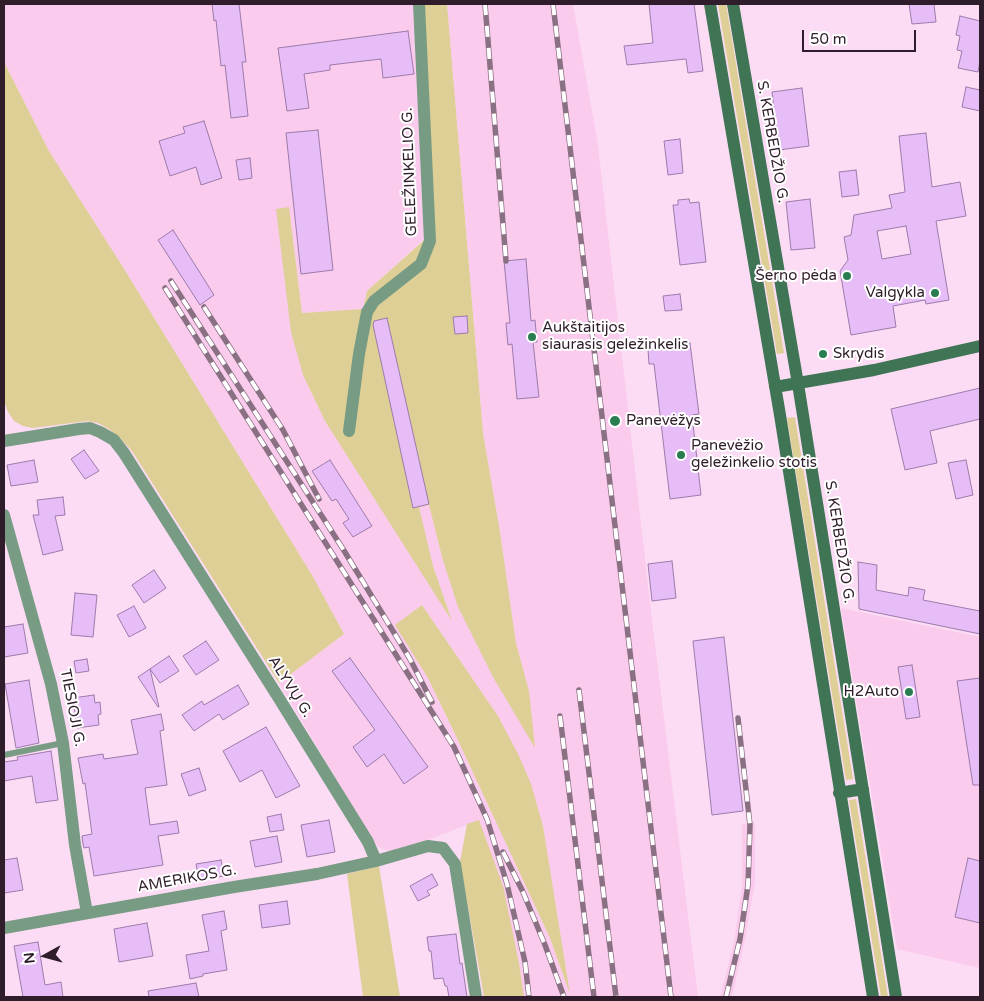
<!DOCTYPE html>
<meta charset="utf-8">
<style>
body{margin:0}
#map{position:relative;width:984px;height:1001px;overflow:hidden;background:#fcdcf4;font-family:"Varela Round",sans-serif}
canvas{display:block}
.frame{position:absolute;inset:0;border:5px solid #301d2b;pointer-events:none}
.north{position:absolute;left:20px;top:931px;width:50px;height:50px;-webkit-text-stroke:4px #fff;paint-order:stroke;rotate:263deg;font-size:14px;font-weight:700;line-height:20px;text-align:center;color:#301d2b}
.north::after{content:'';display:block;margin:auto;width:18px;height:22px;background:#301d2b;clip-path:polygon(50% 0,100% 100%,50% 72%,0 100%)}
.scale{position:absolute;left:802px;top:30px;width:114px;height:22px;box-sizing:border-box;border:2px solid #301d2b;border-top:0;padding-left:6px;font-size:15px;line-height:18px;white-space:nowrap;color:#301d2b;-webkit-text-stroke:4px #fff;paint-order:stroke}
</style>
<div id="map">
<canvas width="984" height="1001"></canvas>
<div class="frame"></div>
<div class="north">N</div>
<div class="scale">50 m</div>
</div>
<script>
const g = document.querySelector('canvas').getContext('2d');
g.lineJoin = 'round';
function paint(path, color) { g.fillStyle = color; g.fill(path, 'evenodd'); }
const toPath = rows => new Path2D(rows.map(r => 'M' + r).join(''));
function strokePath(path, color, width, dash) { g.strokeStyle = color; g.lineWidth = width; g.lineCap = dash ? 'butt' : 'round'; g.setLineDash(dash || []); g.stroke(path); }
function write(font, color, halo, rows, align = 'center') {
  g.font = font + ' "Varela Round",sans-serif'; g.lineWidth = 4; g.setLineDash([]); g.textBaseline = 'middle'; g.strokeStyle = halo; g.fillStyle = color; for (const [text, x, y, turn = 0] of rows) {
    g.save(); g.translate(x, y); g.rotate((+turn || 0) * Math.PI / 180); g.textAlign = isNaN(turn) ? turn : align; if (halo) g.strokeText(text, 0, 0); g.fillText(text, 0, 0); g.restore();
  }
}
const built = toPath([
 [4,4,425,4,424,239,367,291,363,309,302,313,289,207,303,375,325,421,451,618,433,566,419,507,429,504,442,557,529,691,516,643,500,532,483,433,447,4,573,4,598,145,652,620,698,997,524,997,519,963,479,820,423,842,389,851,378,847,371,837,279,683,344,634,312,575,121,264,49,151,4,62],
 [422,605,498,716,543,826,569,989,550,938,455,734,428,678,396,625],
 [841,608,980,637,980,968,897,949],
 [755,822,755,882,745,940,732,997,720,997,734,942,742,886,742,824]
]);
const green = toPath([
 [425,4,447,4,483,433,500,532,516,643,529,691,535,748,493,677,458,607,442,557,429,505,419,507,433,566,452,621,325,421,303,375,291,332,276,209,289,207,302,313,363,309,367,291,424,240],
 [718,4,726,4,731,34,784,353,777,354],
 [4,62,49,151,121,264,312,575,344,634,279,683,132,451,120,438,109,429,98,423,87,421,33,428,23,426,14,421,8,412,4,401],
 [795,417,853,779,846,780,787,418],
 [422,605,498,716,519,756,531,784,543,826,570,994,550,938,455,734,428,678,395,625],
 [856,799,888,997,881,997,849,800],
 [479,820,503,886,519,963,524,997,484,997,460,862,467,824],
 [379,866,400,997,363,997,347,874]
]);
const building = toPath([
 [212,4,239,4,246,62,242,62,248,116,231,118,225,65,221,66,216,20,214,21,212,4],
 [649,4,694,4,703,71,688,73,686,59,627,65,624,46,653,43,649,4],
 [909,4,934,4,936,22,912,24,909,4],
 [960,16,980,21,980,61,978,72,958,68,962,51,957,50,960,36,956,35,960,16],
 [408,31,414,74,383,78,381,59,330,65,330,70,304,74,309,108,287,111,278,48,408,31],
 [966,87,980,90,980,111,962,107,966,87],
 [802,88,809,146,779,150,772,92,802,88],
 [204,121,222,178,201,185,196,167,170,176,159,141,185,133,183,127,204,121],
 [318,130,333,270,301,274,286,133,318,130],
 [926,133,932,187,960,182,966,216,936,221,949,300,926,304,925,300,893,306,896,327,851,335,840,271,848,260,844,237,851,235,854,215,892,208,889,195,905,192,899,136,926,133],
 [906,226,911,254,882,259,877,231,906,226],
 [680,139,683,173,668,175,664,141,680,139],
 [250,158,252,178,239,180,236,160,250,158],
 [856,170,859,195,842,197,839,172,856,170],
 [689,199,690,203,699,202,706,262,680,265,673,205,678,205,678,200,689,199],
 [810,199,815,248,791,250,786,202,810,199],
 [173,230,214,295,200,305,158,240,173,230],
 [526,259,531,321,535,320,537,342,533,342,539,397,517,399,512,344,508,345,507,335,506,323,510,323,504,261,526,259],
 [680,294,682,310,665,311,663,296,680,294],
 [467,316,468,333,455,334,453,317,467,316],
 [387,318,429,504,413,508,373,325,374,321,387,318],
 [690,343,699,414,692,415,701,495,670,499,654,364,649,364,648,349,690,343],
 [980,388,980,419,930,431,937,463,905,470,891,409,980,388],
 [84,450,99,471,85,479,71,459,84,450],
 [34,460,38,482,11,486,7,465,34,460],
 [330,460,372,526,353,537,343,523,349,519,336,499,332,501,312,471,330,460],
 [966,460,973,495,956,499,948,463,966,460],
 [63,497,65,515,55,516,63,550,43,555,33,515,39,515,37,500,63,497],
 [672,561,676,598,652,601,648,564,672,561],
 [858,562,877,565,876,590,908,596,909,587,925,590,923,600,980,611,980,634,859,609,858,562],
 [154,570,166,588,144,603,132,585,154,570],
 [75,593,97,595,93,637,71,635,75,593],
 [134,606,146,628,129,637,117,615,134,606],
 [23,624,28,653,4,657,4,627,23,624],
 [724,637,743,811,712,815,693,641,724,637],
 [206,641,219,660,196,675,183,656,206,641],
 [169,656,179,671,160,683,150,669,159,707,158,707,138,677,169,656],
 [350,658,428,767,404,784,384,754,367,767,353,747,375,730,332,671,350,658],
 [87,659,89,671,76,673,74,661,87,659],
 [912,665,920,717,906,719,898,667,912,665],
 [980,678,980,785,973,785,957,681,980,678],
 [29,680,39,743,16,748,5,684,29,680],
 [238,685,249,704,223,720,219,714,194,731,182,715,202,701,204,705,238,685],
 [94,695,95,703,100,702,101,714,98,715,99,725,77,728,73,698,94,695],
 [161,714,164,730,160,731,167,785,145,788,150,825,177,821,179,833,158,836,163,865,94,876,89,847,84,848,83,844,82,836,92,834,85,783,83,784,78,758,103,754,104,759,138,754,131,720,161,714],
 [266,727,300,786,276,798,262,770,240,782,223,751,266,727],
 [51,751,58,800,36,803,32,776,4,781,4,762,18,760,17,757,51,751],
 [199,768,206,790,189,796,181,774,199,768],
 [281,814,284,830,270,832,267,817,281,814],
 [329,820,335,852,307,857,301,825,329,820],
 [277,836,282,862,255,867,250,841,277,836],
 [17,858,23,890,4,893,4,860,17,858],
 [968,858,980,861,980,923,955,917,968,858],
 [221,860,224,876,199,880,196,864,221,860],
 [432,874,438,885,427,891,430,895,418,901,410,886,432,874],
 [287,901,290,924,262,928,259,905,287,901],
 [224,911,227,929,221,931,227,970,203,974,203,976,190,979,186,955,209,951,202,915,224,911],
 [147,923,153,956,119,962,114,929,147,923],
 [456,934,460,964,462,963,467,997,449,997,447,986,445,986,443,978,434,979,431,951,429,951,427,937,456,934],
 [38,942,45,985,61,982,63,997,23,997,14,946,38,942],
 [196,983,199,997,149,997,148,991,196,983]
]);
const lane = toPath([
 [4,755,63,743]
]);
const street = toPath([
 [349,431,359,354,367,312,374,301,421,264,430,241,419,4],
 [4,441,79,429,90,428,100,432,114,440,124,453,280,700,368,842,376,861,428,846,443,848,455,864,476,997],
 [4,515,51,684,63,743,75,845,87,913],
 [4,928,234,887,317,874,376,861]
]);
const secondary = toPath([
 [710,4,780,415,873,997],
 [733,4,798,384,896,997],
 [775,387,874,370,980,346],
 [839,793,863,789]
]);
const rail = toPath([
 [485,4,506,261],
 [553,4,671,997],
 [171,281,343,549,410,659,432,702],
 [165,288,454,747,487,819,507,884,525,962,529,997],
 [204,307,283,430,319,499],
 [579,690,616,997],
 [560,716,594,997],
 [503,852,523,892,545,945,564,997],
 [726,997,740,939,748,885,750,825,738,718]
]);
const markers = [
 [847,276,5,"#297d50"],
 [935,293,5,"#297d50"],
 [532,337,5,"#297d50"],
 [823,354,5,"#297d50"],
 [615,421,6,"#297d50"],
 [681,455,5,"#297d50"],
 [909,692,5,"#297d50"]
];
const streetNames = [
 ["S. KERBEDŽIO G.",772,142,80],
 ["GELEŽINKELIO G.",410,172,-92],
 ["S. KERBEDŽIO G.",839,542,81],
 ["ALYVŲ G.",290,687,58],
 ["TIESIOJI G.",72,708,79],
 ["AMERIKOS G.",187,879,-10]
];
const poiNames = [
 ["Šerno pėda",837,276,"right"],
 ["Valgykla",925,293,"right"],
 ["Aukštaitijos",542,328],
 ["siaurasis geležinkelis",542,345],
 ["Skrydis",833,354],
 ["Panevėžys",626,421],
 ["Panevėžio",691,446],
 ["geležinkelio stotis",691,463],
 ["H2Auto",899,692,"right"]
];
paint(built, '#facbed');
paint(green, '#ddcf96');
paint(building, '#e7bdf8');
strokePath(building, '#9c7baa', 1);
strokePath(lane, '#789b84', 6);
strokePath(street, '#789b84', 12);
strokePath(secondary, '#3f7555', 12);
strokePath(rail, '#897082', 5.5);
strokePath(rail, '#fff', 4, [11]);
for (const [x, y, r, color] of markers) { const dot = new Path2D(); dot.arc(x, y, r, 0, 2 * Math.PI); g.fillStyle = color; g.fill(dot); strokePath(dot, '#fff', 2); }
write('15px', '#301d2b', '#fff', streetNames);
write('15px', '#301d2b', '#fff', poiNames, 'left');
</script>
